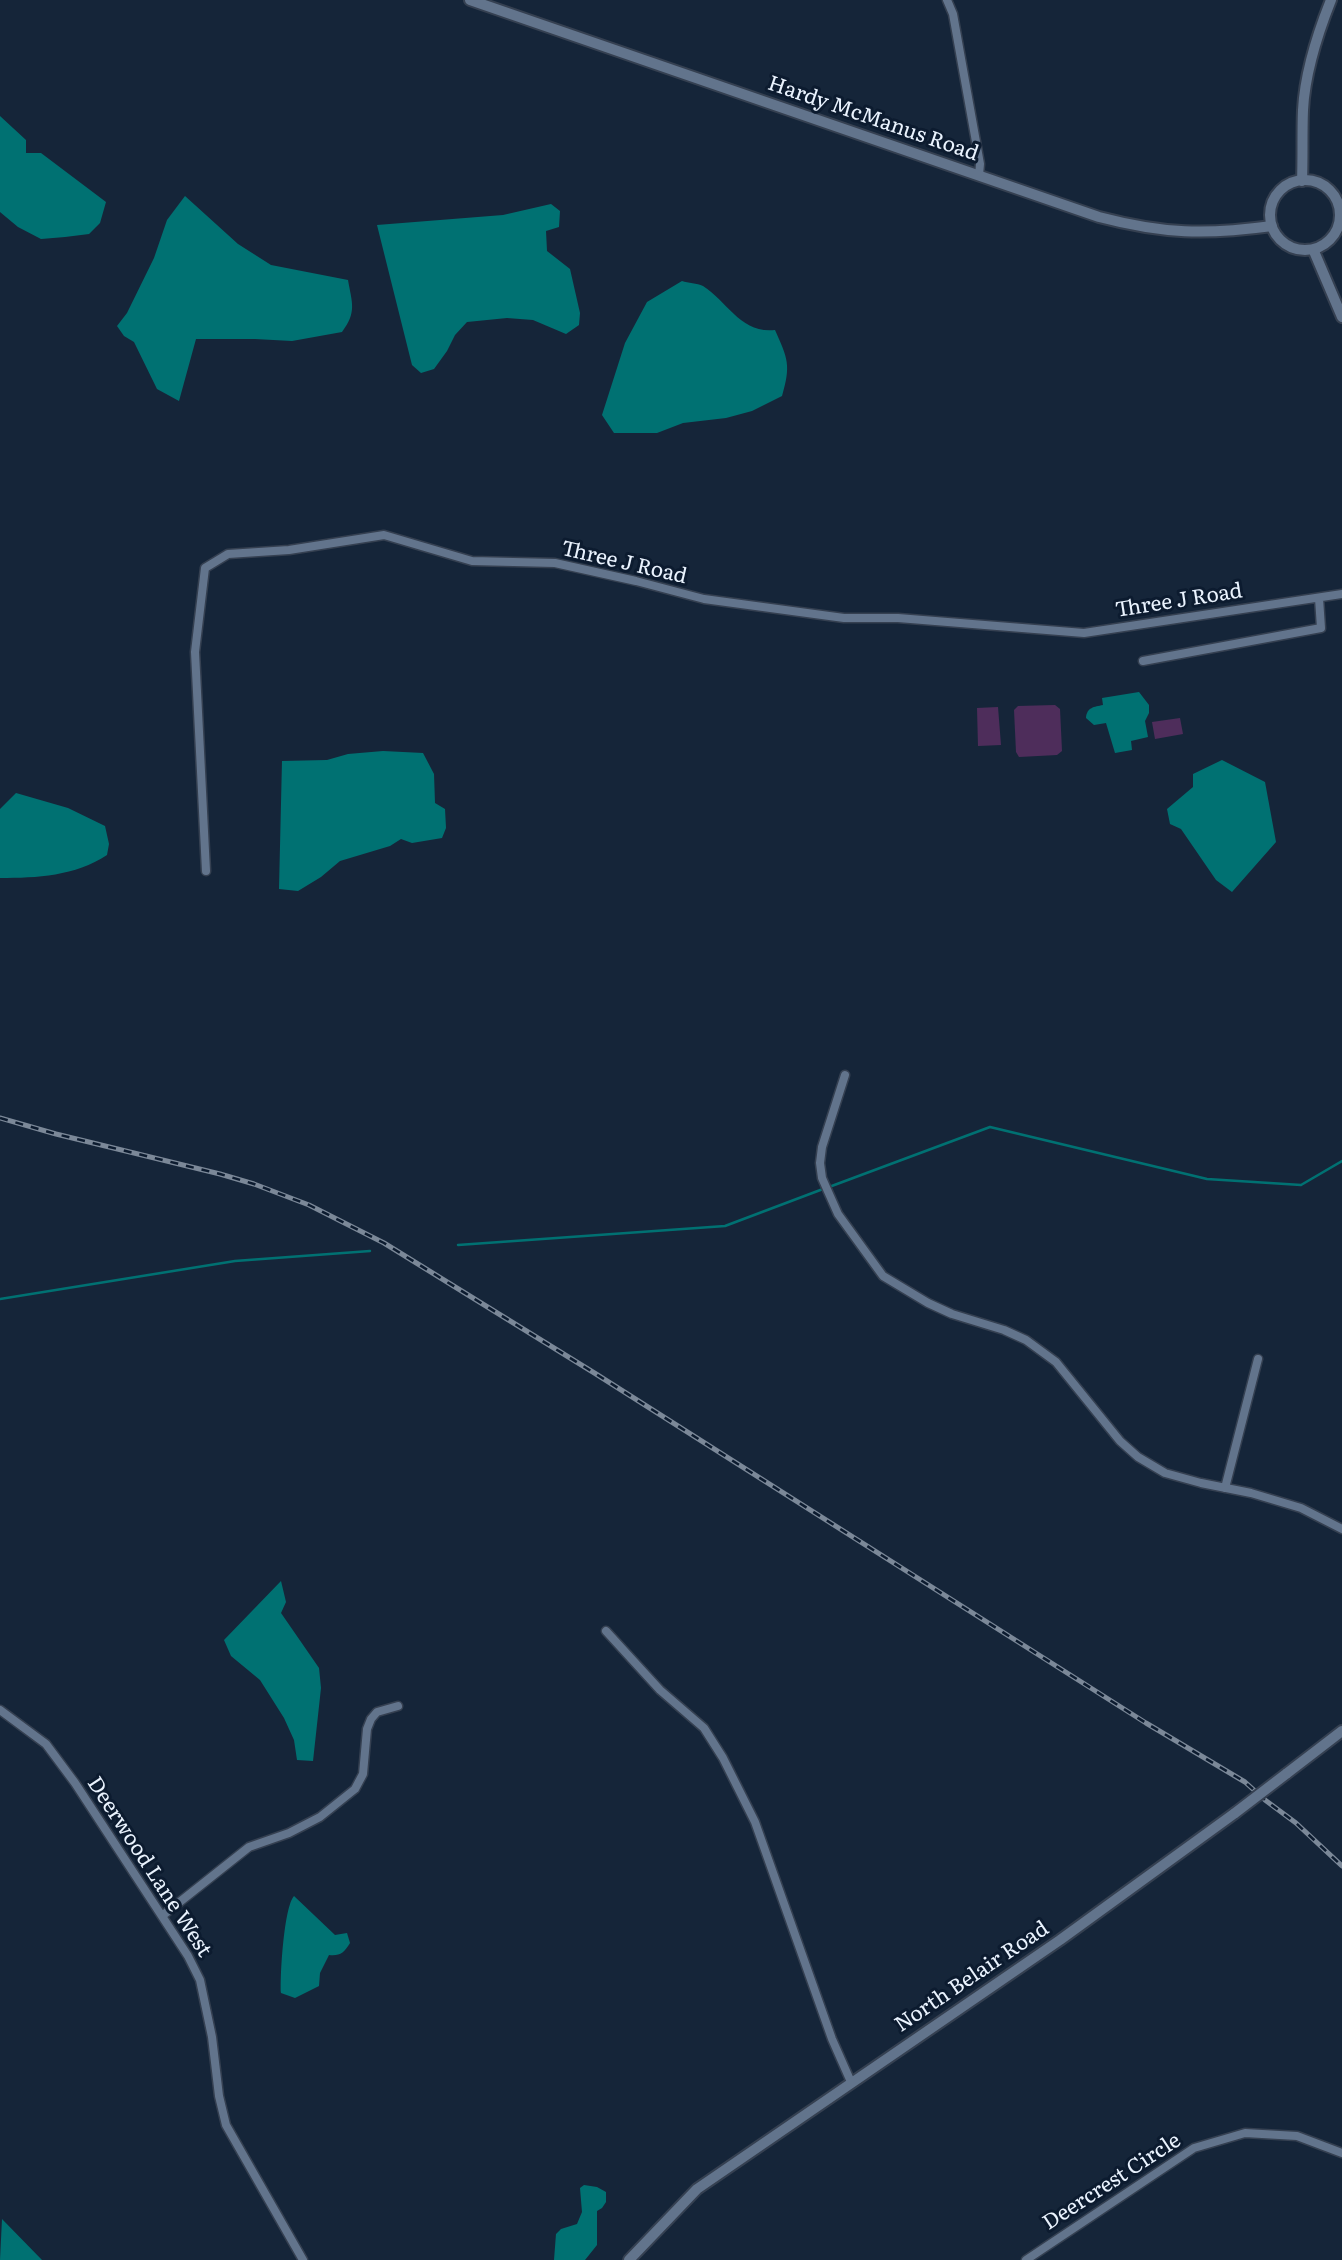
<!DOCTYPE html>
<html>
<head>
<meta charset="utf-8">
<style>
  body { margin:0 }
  canvas { display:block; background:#152539 }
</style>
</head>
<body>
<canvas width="1342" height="2260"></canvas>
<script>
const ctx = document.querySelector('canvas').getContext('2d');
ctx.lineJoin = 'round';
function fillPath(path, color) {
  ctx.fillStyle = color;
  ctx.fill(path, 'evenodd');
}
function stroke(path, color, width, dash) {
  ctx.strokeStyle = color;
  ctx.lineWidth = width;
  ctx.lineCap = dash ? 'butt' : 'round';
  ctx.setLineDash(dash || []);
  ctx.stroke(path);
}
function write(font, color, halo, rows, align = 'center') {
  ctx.font = font + ' Literata,serif';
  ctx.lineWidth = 6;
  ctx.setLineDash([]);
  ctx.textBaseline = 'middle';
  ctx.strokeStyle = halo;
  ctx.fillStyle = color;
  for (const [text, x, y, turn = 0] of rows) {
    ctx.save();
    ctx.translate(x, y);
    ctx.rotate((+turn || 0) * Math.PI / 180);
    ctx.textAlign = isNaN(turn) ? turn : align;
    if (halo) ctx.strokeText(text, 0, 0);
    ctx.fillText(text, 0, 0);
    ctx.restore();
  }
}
fillPath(new Path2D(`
  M1055,705L1060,709L1062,751L1057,755L1019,757L1016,752L1014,710L1018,706Z
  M998,707L1001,745L978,746L977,708Z
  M1180,718L1183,734L1155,739L1152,722Z`), '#4e2d5b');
fillPath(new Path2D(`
  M0,116L26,140V153H41L106,202L100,223L89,234L65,237L41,239L18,227L0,212Z
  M185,196L238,244L271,265L348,280C352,303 357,312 342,332L292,341L255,339H196L179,401L157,389L134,342L124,336L117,326L127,313L154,258L167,220Z
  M551,204L560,211L559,227L546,231L547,251L570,269L580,313L579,325L566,334L533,320L507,318L467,322L455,335L447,351L434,369L421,373L412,365L377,225L503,215Z
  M682,281C688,283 697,283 703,286C728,302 741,334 775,330C788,359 791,365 782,396L752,411L726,418L683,423L657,433H614L602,415L625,343L647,302Z
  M1139,692L1149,705V713L1145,721L1148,737L1131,741L1132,750L1115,753L1106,723L1094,725L1086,718C1087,707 1094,707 1103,705L1102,698Z
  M383,751L423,753L434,774L435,803L445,809L446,828L442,838L412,843L401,839L390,846L340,861L321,877L298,891L279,889L282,761L327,760L348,754Z
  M1222,760L1265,782L1276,842L1232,892L1216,880L1181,829L1170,824L1167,809L1193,787V774Z
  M16,793L68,808L105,826L109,844L107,855C75,876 37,878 0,878V809Z
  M281,1581L286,1602L281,1613L319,1668L321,1688L313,1761L297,1760L294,1740L284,1718L260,1680L231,1656L224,1640Z
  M294,1896L335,1935L347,1933L350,1943C344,1953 340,1956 329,1955L320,1973L319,1986L295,1998L281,1993C280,1975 284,1907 294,1896Z
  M584,2185L597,2187L606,2192V2202L602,2208L597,2211V2245L585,2260H554L556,2234L561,2229L577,2224L582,2212L580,2188Z
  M2,2219L42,2260H0Z`), '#007172');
stroke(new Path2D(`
  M829,1187L990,1127L1207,1179L1301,1185L1342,1161
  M458,1245L725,1226L823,1189
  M0,1299L235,1261L370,1251`), '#007172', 2.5);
const street = new Path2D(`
  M947,0L953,14L980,164L979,175
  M1143,661L1321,628L1319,598
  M206,871L195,652L205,568L228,554L289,550L384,535L472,561L555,563L636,581L704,599L844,618H898L1084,633L1342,594
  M845,1075L822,1147L820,1163L822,1178L838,1214L883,1276L928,1303L952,1314L1004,1330L1026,1340L1056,1362L1120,1441L1138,1457L1165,1473L1201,1483L1251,1493L1301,1508L1342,1529
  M1225,1488L1258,1359
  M606,1631L660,1690L704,1728L723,1758L755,1822L832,2039L851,2082
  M0,1710L46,1744L75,1783L188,1956L200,1980L212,2037L219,2096L226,2125L303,2260
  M162,1916L249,1847L289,1833L320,1817L355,1789L363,1774L367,1729L371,1719L377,1712L398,1706
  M1026,2260L1194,2148L1245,2133L1297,2136L1342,2153`);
const secondary = new Path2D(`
  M470,0L1099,217C1164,234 1205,235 1272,226
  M1270 215a35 35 0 1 1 70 0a35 35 0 1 1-70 0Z
  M1302,181C1303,157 1302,134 1303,110C1305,72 1317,35 1331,0
  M1313,249L1342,317
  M1286,1774L1342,1731
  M629,2260L697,2189L1060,1940L1235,1813`);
stroke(street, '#354051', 11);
stroke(secondary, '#354051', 14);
stroke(street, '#62748c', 8);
stroke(secondary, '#62748c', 10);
const rail = new Path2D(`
  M0,1118L56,1134L220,1174L254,1184L309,1205L384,1243L596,1374L1146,1723L1245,1782L1265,1800L1296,1823L1342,1866`);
stroke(rail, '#7b8898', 5);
stroke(rail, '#0c1b2f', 2.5, [8]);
const secondaryBridge = new Path2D(`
  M1235,1813L1286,1774`);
stroke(secondaryBridge, '#354051', 14, []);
stroke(secondaryBridge, '#62748c', 10);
write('21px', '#eaf3fe', '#0c1b2f', [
  ["Hardy McManus Road",873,119,19],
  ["Three J Road",624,563,13],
  ["Three J Road",1179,601,-9],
  ["Deerwood Lane West",149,1867,57],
  ["North Belair Road",972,1977,-34],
  ["Deercrest Circle",1112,2182,-33]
]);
</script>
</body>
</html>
